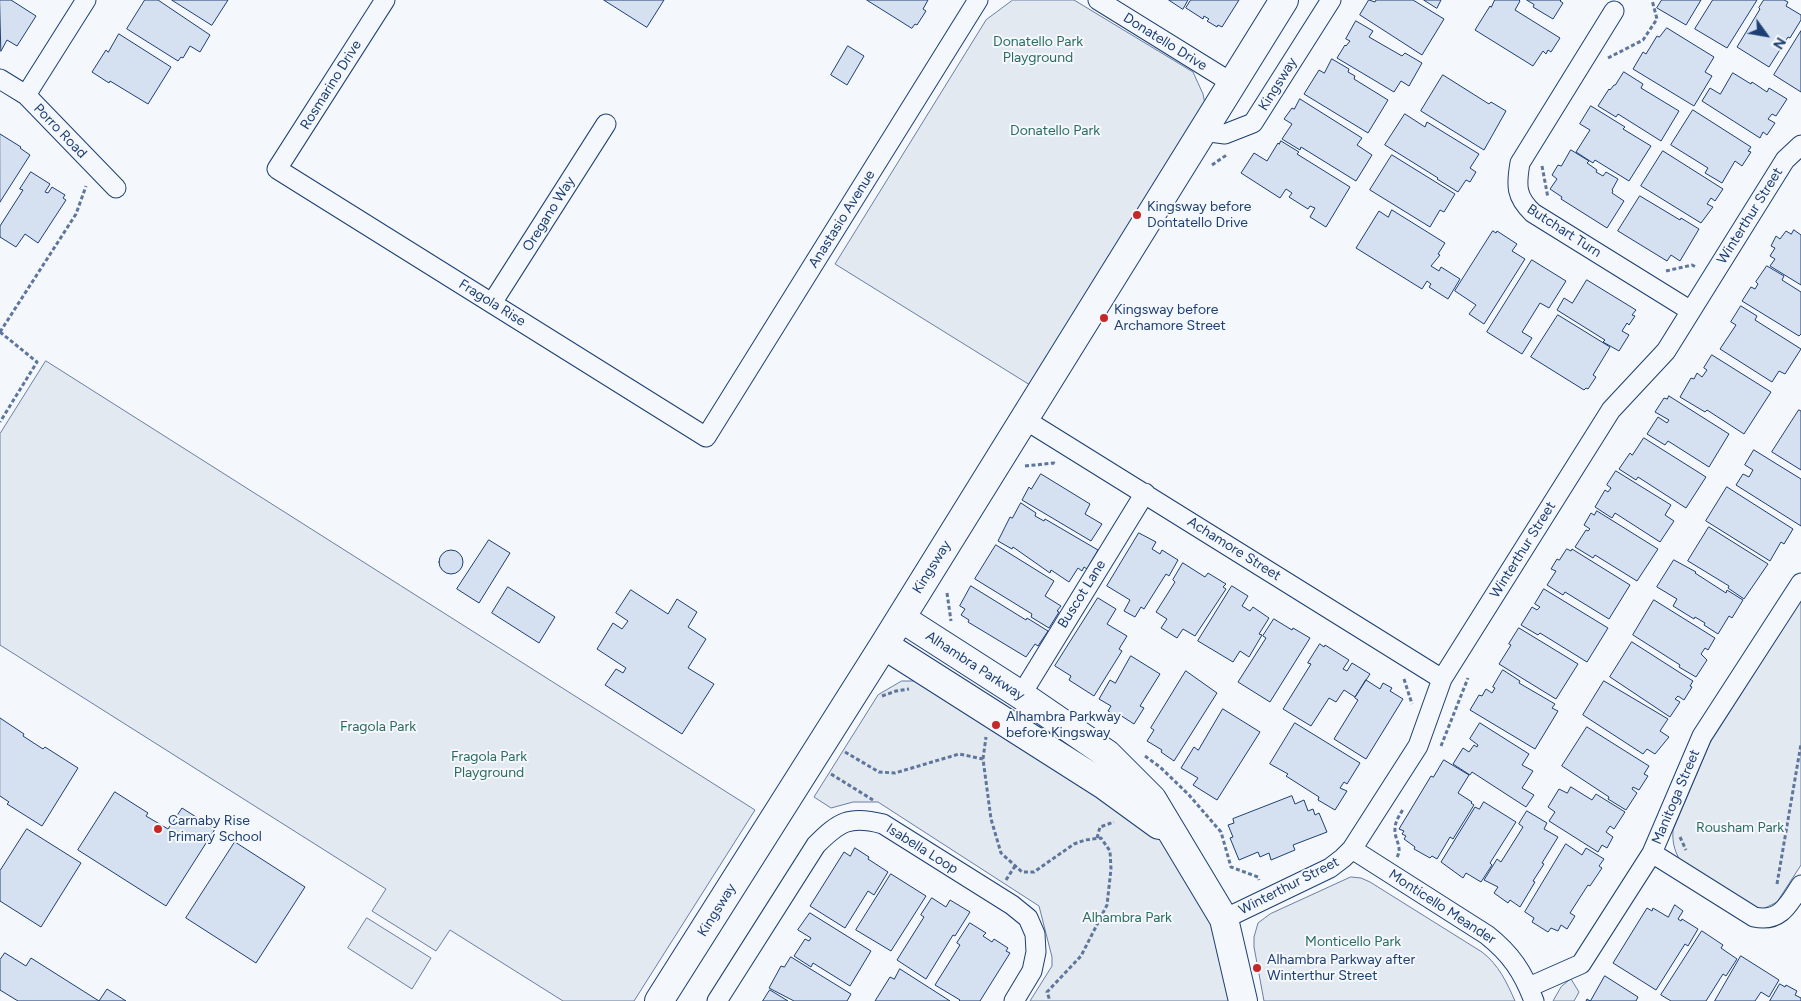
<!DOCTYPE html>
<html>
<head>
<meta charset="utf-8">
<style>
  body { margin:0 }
  #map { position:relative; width:1801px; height:1001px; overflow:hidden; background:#f4f7fb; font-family:Figtree,sans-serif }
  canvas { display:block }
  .north { position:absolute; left:1741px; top:10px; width:50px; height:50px; -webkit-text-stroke:4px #f4f7fb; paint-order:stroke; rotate:122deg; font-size:14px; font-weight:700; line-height:20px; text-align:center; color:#1d3f73 }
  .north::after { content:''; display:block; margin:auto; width:18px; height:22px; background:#1d3f73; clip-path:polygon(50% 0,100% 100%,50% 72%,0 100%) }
</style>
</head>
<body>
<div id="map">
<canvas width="1801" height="1001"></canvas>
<div class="north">N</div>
</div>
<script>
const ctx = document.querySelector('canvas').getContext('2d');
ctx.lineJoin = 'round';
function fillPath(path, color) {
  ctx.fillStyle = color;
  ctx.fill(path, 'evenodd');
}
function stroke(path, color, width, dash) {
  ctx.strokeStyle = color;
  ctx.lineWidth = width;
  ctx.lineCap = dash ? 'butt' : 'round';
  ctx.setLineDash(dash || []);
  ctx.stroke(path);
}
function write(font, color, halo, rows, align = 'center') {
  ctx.font = font + ' Figtree,sans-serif';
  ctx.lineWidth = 4;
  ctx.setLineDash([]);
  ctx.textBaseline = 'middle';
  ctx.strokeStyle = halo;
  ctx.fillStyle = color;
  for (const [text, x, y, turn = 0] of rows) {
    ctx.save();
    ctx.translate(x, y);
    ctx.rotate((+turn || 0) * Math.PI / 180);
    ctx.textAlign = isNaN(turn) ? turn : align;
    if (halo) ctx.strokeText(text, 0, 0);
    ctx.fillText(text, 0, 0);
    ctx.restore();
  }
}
const green = new Path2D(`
  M1013,0H1074L1193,72L1203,94L1205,104L1030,385L835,264L986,20Z
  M46,361L755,810L634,1001H563L450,930L436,951L372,911L386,889L0,645V434Z
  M1801,601V865L1777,902L1763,909L1756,908L1684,865C1675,855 1672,843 1673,830L1710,743Z
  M902,681H929L1176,838L1224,919L1237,1001H1030L1052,966V957L1039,906L878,802H853L831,808L814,797L878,695Z
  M1351,877L1361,878L1370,882L1482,952C1499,965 1507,983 1515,1001H1264L1254,947V937L1258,923L1270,914Z
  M367,918L431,958L412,989L348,948Z
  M1571,979L1579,992L1574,1001H1553L1561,987Z`);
fillPath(green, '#e3e9f0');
stroke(green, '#687fa3', 1);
const building = new Path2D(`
  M0,0H11L36,16L17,46L7,40L1,51Z
  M145,0H158L210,35L200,52L190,46L183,58L181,57L178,61L127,29Z
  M172,0H228L212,25Z
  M604,0H664L647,27Z
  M867,0H928L923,9L926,11L917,25L915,24L912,28Z
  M1169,0H1188L1183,9Z
  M1191,0H1239L1222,27L1218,25L1217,27L1207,21L1209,19L1204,16L1203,19L1186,8Z
  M1369,0L1375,2L1376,0H1413L1444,19L1422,55L1360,15Z
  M1424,0H1441L1437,8Z
  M1495,0H1519L1520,1L1515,10L1560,38L1551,52L1548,50L1546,54L1543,51L1533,66L1475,30L1490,6L1491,7Z
  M1527,0H1561L1560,1L1563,3L1553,19L1533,7L1534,5Z
  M1662,0H1701L1686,25L1657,8Z
  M1713,0H1757L1727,48L1695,29Z
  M1764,0H1784L1788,2L1786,6L1801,15V20L1790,38L1788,37L1769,67L1737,47L1760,9L1759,8Z
  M1356,21L1373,31L1369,37L1402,56L1405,53L1422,63L1409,86L1401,81L1394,92L1337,58L1345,45L1346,46L1350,41L1346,39Z
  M1667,28L1714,57L1705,72L1712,76L1694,106L1633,69L1643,52L1646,54L1657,36L1659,37Z
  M1801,31V92L1774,75Z
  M119,34L171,67L148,104L110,81L109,83L92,72L106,50L108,52Z
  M848,46L864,56L847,85L831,75Z
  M1332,59L1349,69L1348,72L1355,76L1354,79L1388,100L1368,133L1304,94L1319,70L1324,73Z
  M1624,72L1643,84L1641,88L1679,111L1661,141L1618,114L1616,117L1598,106L1609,89L1610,90L1614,85H1615Z
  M1733,73L1751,84L1752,82L1767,92L1769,88L1787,99L1776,116L1772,114L1768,119L1775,123L1767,135L1763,132L1760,138L1702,101L1710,88L1720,94Z
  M1443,75L1489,104L1491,102L1506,111L1484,150L1421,111Z
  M1300,99L1362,138L1357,145L1372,155L1356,181L1301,147L1300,150L1282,139L1292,124L1284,119L1292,108L1294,109Z
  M1591,106L1625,127L1623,129L1651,146L1629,181L1595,160L1593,163L1576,152L1590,130L1580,124Z
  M1693,110L1751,147L1748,151L1751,152L1742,166L1735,161L1722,183L1705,173L1708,168L1671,145Z
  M1405,114L1425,127L1427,122L1479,154L1470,168L1476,172L1470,182L1466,180L1458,192L1437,179L1438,178L1385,145Z
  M0,134L21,147L20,148L30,155L0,202Z
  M1281,141L1299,152L1297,154L1350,187L1326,227L1310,217L1315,208L1310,206L1308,209L1289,197L1292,193L1286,189L1280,198L1241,173L1254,153L1267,161L1278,143L1279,144Z
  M1571,150L1589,161L1587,163L1597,170L1596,172L1603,176L1606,172L1618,179L1612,190L1613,191L1612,193L1624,201L1607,228L1561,199L1562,197L1550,189L1557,179L1552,175L1558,165L1561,166Z
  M1663,151L1723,189L1715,201L1711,198L1707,204L1713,207L1701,223L1641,186Z
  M1392,155L1455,194L1444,212L1440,210L1430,227L1370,190Z
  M31,172L50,184L45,192L48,193L52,187L65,195L63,198L66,200L38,243L25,234L16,247L0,237V226L23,190L20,189Z
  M1640,196L1680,220L1681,218L1699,229L1680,261L1671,255L1667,261L1618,231Z
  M1392,210L1445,243L1438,254L1440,255L1431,266L1439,271L1441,267L1460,279L1448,299L1429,287L1431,284L1427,281L1422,289L1356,248L1379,211L1388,217Z
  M1794,230L1801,235V285L1770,266L1775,259L1770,256L1775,248L1771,246L1776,236L1780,239L1786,231L1791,234Z
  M1493,231L1496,233L1497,231L1517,244L1512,251L1525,259L1484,324L1469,314L1476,305L1455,291Z
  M1532,260L1566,281L1549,308L1540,303L1522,332L1532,338L1522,354L1487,332Z
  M1767,266L1784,276L1782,280L1801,292V334L1799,336L1742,301L1751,287L1755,289L1758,284L1756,282Z
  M1587,280L1636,310L1632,315L1635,316L1629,325L1627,323L1622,331L1629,335L1619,351L1603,342L1605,340L1557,310L1564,298L1572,303Z
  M1741,306L1757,316L1755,320L1801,349L1785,374L1779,371L1772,382L1720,349L1736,325L1731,322Z
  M1558,315L1610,347L1593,375L1596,377L1588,389L1586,388L1584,390L1531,357Z
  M1712,355L1771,392L1744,434L1707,410L1705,412L1680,397L1691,378L1694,379L1697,373L1702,377L1707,370L1704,368Z
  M1669,396L1729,434L1709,467L1668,441L1665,445L1647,434L1658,417L1667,423L1669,420L1655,412L1664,398L1667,399Z
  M1799,410L1801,411V470L1772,452Z
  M1644,438L1706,477L1686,508L1638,477L1636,480L1619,469L1630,453L1632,455Z
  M1754,450L1801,479V526L1736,485L1743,474L1749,477L1753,470L1745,465Z
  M1616,471L1671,505L1665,515L1674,521L1660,542L1615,513L1612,518L1595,507L1605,490L1608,492L1611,488L1607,485Z
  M1041,474L1090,504L1085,514L1102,524L1091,541L1022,500L1029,487L1031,489Z
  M1727,487L1793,529L1784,544L1781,542L1770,561L1706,521Z
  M1021,503L1036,513L1035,516L1044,521L1045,519L1098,550L1087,569L1084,567L1082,571L1078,568L1069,582L1051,570L1050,573L1013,547L1012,549L998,541L1010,517L1012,518Z
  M1597,511L1658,549L1637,581L1595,555L1593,558L1575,547L1586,530L1588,531L1590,529L1584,525L1591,513L1594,515Z
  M1709,527L1768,564L1744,599L1728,588L1729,586L1688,561Z
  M1139,533L1156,542L1152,549L1160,554L1162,550L1178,560L1169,576L1166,574L1144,609L1141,607L1135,617L1124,611L1130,600L1107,586Z
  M489,540L510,553L479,603L457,589Z
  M996,545L1054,581L1045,596L1061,606L1057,611L1059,612L1049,628L1031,617L1032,614L975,579Z
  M1567,549L1571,551L1572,549L1630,585L1609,619L1565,592L1563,595L1547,585L1556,571L1551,569L1557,559L1559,560Z
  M439 562a12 12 0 1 1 24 0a12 12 0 1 1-24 0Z
  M1674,560L1696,572L1695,573L1726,593L1727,590L1743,600L1732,618L1729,616L1718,634L1704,625L1705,623L1695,617L1694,619L1673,606L1677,599L1657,587Z
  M1183,563L1205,577L1208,573L1226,584L1223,587L1226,589L1195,636L1183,629L1177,638L1161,628L1167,619L1156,612L1175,582L1173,580Z
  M971,586L1026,620L1027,618L1048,631L1038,646L1035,644L1026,657L968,622L969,620L961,615L965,609L960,606Z
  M1232,586L1248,596L1242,606L1250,611L1253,607L1269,618L1259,634L1262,635L1249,657L1240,651L1233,662L1198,641Z
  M508,587L555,617L539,643L492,613Z
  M1544,589L1608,628L1587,662L1540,633L1538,635L1521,625L1532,607L1537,610L1540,607L1535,604Z
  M631,590L668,614L677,599L697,612L688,627L706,639L688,668L714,684L682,734L605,685L616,669L623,673L626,668L597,649L613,623L622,629L628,621L616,613Z
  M1098,598L1116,609L1107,624L1127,636L1119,649L1122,651L1094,696L1069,680L1071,676L1055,666Z
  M1654,600L1715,638L1708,650L1705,648L1701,654L1707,660L1696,677L1679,667L1680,665L1633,635Z
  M1274,619L1292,630L1293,628L1310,638L1270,702L1238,682L1266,638L1263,636Z
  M1519,628L1578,664L1556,699L1499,664L1511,645L1509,644Z
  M1632,642L1693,681L1690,686L1692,687L1684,700L1678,696L1675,699L1680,702L1670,717L1610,677Z
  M1320,644L1324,647L1325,645L1349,660L1343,669L1347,671L1352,663L1370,674L1355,697L1344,690L1336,702L1329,698L1311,726L1283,709L1311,664L1308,663Z
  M1131,656L1160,674L1140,706L1144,708L1134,724L1120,715L1118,717L1108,711L1111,706L1099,699L1110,680L1115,683Z
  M1503,670L1520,681L1519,683L1555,704L1552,708L1558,711L1535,749L1470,710L1479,695L1482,696L1486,689L1492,693L1495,688L1493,687Z
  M1186,671L1217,693L1174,761L1161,752L1162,750L1147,741L1154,730L1151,728Z
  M1366,680L1380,689L1383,683L1392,688L1390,691L1403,699L1366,759L1334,739L1358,700L1355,698Z
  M1604,681L1668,719L1660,731L1669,737L1655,754L1647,749L1643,754L1583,715Z
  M1223,709L1260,732L1217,800L1193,785L1198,778L1181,768L1194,747L1198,750Z
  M0,718L24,734L23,736L43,749L45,747L78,768L42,826L7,804L9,802L0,796Z
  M1295,723L1360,763L1347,784L1344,782L1340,788L1347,791L1335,810L1318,800L1319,797L1286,776L1288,774L1270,764Z
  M1480,723L1529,754L1522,765L1533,771L1522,788L1534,795L1526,807L1472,772L1470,775L1453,764L1463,748L1469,752L1474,745L1477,747L1478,745L1470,739Z
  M1587,727L1649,766L1644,774L1648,776L1639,790L1633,787L1632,789L1637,793L1626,810L1608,799L1609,797L1562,766Z
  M1444,760L1469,775L1458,793L1472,802L1471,803L1474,805L1453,839L1450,837L1437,859L1432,856L1430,858L1414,849L1415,847L1404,839L1406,836L1402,834L1404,831L1399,829L1431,776L1433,777Z
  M1571,787L1592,800L1596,794L1625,812L1614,829L1610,826L1606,832L1613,837L1607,848L1602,845L1598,852L1549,821L1555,812L1548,807L1559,789L1567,793Z
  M115,792L148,813L146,816L168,829L182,808L215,829L166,906L78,850Z
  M1292,796L1295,804L1304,800L1308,811L1313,809L1315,815L1319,813L1327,832L1293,845L1295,850L1271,860L1269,853L1260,857L1258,852L1239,860L1230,838L1233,837L1228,825L1234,823L1233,819Z
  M1484,802L1516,822L1490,863L1492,865L1481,882L1466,873L1463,878L1441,862L1475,807L1479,809Z
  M1527,811L1547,823L1544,829L1558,837L1542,863L1544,864L1533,881L1535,882L1520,907L1510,900L1508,903L1494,893L1498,887L1484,880L1497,859L1501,862L1523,827L1519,824Z
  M27,829L81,863L41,927L0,901V871Z
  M235,842L305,887L256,963L186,918Z
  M1566,844L1582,855L1586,848L1604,859L1599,866L1602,868L1590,886L1588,885L1570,913L1575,916L1567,929L1561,925L1558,931L1551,928L1548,932L1532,922L1534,918L1525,912Z
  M855,848L869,857L868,859L888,872L874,895L868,891L845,928L810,906L844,852L850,856Z
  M891,874L926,896L891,951L856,930Z
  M932,898L946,907L950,900L970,912L955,936L953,935L926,979L897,960L924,917L921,915Z
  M1675,905L1683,911L1678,919L1681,921L1682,919L1698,929L1688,946L1685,944L1656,990L1613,963L1647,908L1652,911L1653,908L1668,917Z
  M810,913L871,951L850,986L813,963L811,967L794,956L805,939L809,941L811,938L798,930Z
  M970,923L986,933L983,936L992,942L994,939L1008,948L1006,951L1010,953L980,1001H959L960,1000L935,985L960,945L957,943Z
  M1702,931L1723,945L1721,948L1737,959L1726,976L1723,974L1706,1001H1671L1661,995Z
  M5,953L26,966L31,958L99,1001L107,989L126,1001H18L0,990V960Z
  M1741,956L1779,980L1769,997L1761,992L1755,1001H1715Z
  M791,957L851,994L847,1001H794L769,988L781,966L784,967Z
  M900,969L950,1001H875L890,977L894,979Z
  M1605,976L1638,997L1636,1001H1586L1587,999L1590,1001Z
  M1780,984L1785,987L1786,985L1797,991L1795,995L1801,998V1001H1770Z
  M770,990L788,1001H763Z`);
fillPath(building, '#d5e0f0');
stroke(building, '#1d3f73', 1);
const street = new Path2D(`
  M385,0L277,169L706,437L978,0
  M1098,0L1232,83
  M1614,11L1520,163C1516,186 1516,197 1533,213L1691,311
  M0,79L26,95L116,188
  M26,95L86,0
  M1202,131L1225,134L1253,123L1331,0
  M492,303L606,124
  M1024,419L1442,679
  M1021,695L1145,493
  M1352,849L1487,935C1511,954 1523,972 1534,1001
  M1652,853L1754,917C1780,923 1789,904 1801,885
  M1224,919L1330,868L1343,858L1352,849L1418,746L1442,679L1611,410L1666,351L1785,160L1801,145
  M1529,987L1581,964L1652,853L1702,736L1801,583
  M717,1001L816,845C839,822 849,815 883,824L1012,905L1028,918L1035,934L1036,952L1032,971L1014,1001`);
const secondary = new Path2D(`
  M901,618L1021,695L1107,754L1152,799L1224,919L1243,1001
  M884,645L1104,785L1159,825
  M659,1001L884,645L1284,0`);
stroke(street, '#1d3f73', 21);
stroke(secondary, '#1d3f73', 30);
stroke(new Path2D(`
  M1608,58L1643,40L1657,19L1652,0
  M1212,165L1228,154
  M1542,166L1548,198
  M1666,271L1692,265L1696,267
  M0,332L76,214L86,186
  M0,332L37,362L0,422
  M1025,466L1054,463L1056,464
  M947,593L951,621
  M1404,679L1412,704
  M882,696L896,691L909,689
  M1441,746L1468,678
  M845,752L879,772L895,773L959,754L983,759L991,819L1001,853L1022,872H1034L1074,844L1085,840L1101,838L1110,851L1111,869L1107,905L1081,956L1047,992L1050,1001
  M1145,756L1160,767L1189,795L1221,832L1231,867L1258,877L1259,880
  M983,759L986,737
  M831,774L873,800
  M1680,837L1686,850
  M1097,838L1100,827L1114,822
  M1397,857C1403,847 1394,839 1395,829C1395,821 1400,815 1403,809
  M1006,880L1015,866
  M1777,884L1801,744`), '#5e769c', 3, [4, 2.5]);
stroke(street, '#f4f7fb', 19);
stroke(secondary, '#f4f7fb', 28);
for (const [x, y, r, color] of [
  [1137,215,5,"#c62828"],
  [1104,318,5,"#c62828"],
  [996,725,5,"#c62828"],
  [158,829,5,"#c62828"],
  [1257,968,5,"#c62828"]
]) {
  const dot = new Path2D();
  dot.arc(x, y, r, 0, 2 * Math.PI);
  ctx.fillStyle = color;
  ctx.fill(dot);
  stroke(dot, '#f4f7fb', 2);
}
write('14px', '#2c6c60', '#f4f7fb', [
  ["Donatello Park",1038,42],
  ["Playground",1038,58],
  ["Donatello Park",1055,131],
  ["Fragola Park",378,727],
  ["Fragola Park",489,757],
  ["Playground",489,773],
  ["Rousham Park",1740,828],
  ["Alhambra Park",1127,918],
  ["Monticello Park",1353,942]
]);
write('14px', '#1d3f73', '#f4f7fb', [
  ["Donatello Drive",1165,42,32],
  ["Kingsway",1278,84,-58],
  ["Rosmarino Drive",331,85,-58],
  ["Porro Road",60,131,46],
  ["Oregano Way",549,214,-58],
  ["Winterthur Street",1750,216,-58],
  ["Anastasio Avenue",842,219,-58],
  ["Butchart Turn",1564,231,33],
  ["Fragola Rise",492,303,32],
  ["Achamore Street",1234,549,32],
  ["Winterthur Street",1523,550,-58],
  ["Kingsway",932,567,-58],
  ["Buscot Lane",1082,594,-58],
  ["Alhambra Parkway",975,666,33],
  ["Manitoga Street",1676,797,-67],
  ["Isabella Loop",922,849,32],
  ["Winterthur Street",1289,886,-27],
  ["Monticello Meander",1442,907,33],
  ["Kingsway",717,910,-58]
]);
write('14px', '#1d3f73', '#f4f7fb', [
  ["Kingsway before",1147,207],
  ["Dontatello Drive",1147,223],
  ["Kingsway before",1114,310],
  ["Archamore Street",1114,326],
  ["Alhambra Parkway",1006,717],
  ["before Kingsway",1006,733],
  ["Carnaby Rise",168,821],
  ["Primary School",168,837],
  ["Alhambra Parkway after",1267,960],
  ["Winterthur Street",1267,976]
], 'left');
</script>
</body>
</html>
